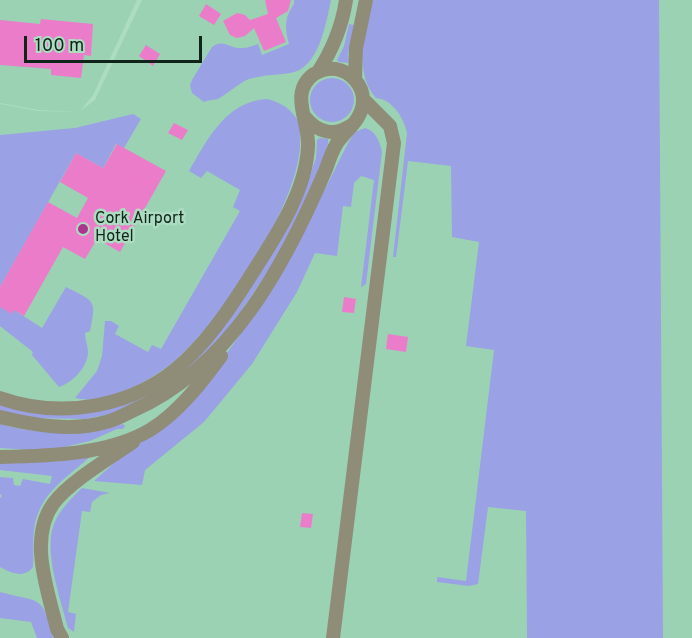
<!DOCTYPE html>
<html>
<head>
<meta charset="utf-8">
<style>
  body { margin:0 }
  #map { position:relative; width:692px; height:638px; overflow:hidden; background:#acddc1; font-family:Overpass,sans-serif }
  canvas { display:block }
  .scale { position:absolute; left:24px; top:36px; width:178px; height:27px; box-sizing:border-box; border:3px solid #11241a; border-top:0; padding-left:8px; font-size:18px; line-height:21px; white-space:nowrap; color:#11241a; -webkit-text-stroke:4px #acddc1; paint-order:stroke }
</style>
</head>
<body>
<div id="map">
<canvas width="692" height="638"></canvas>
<div class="scale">100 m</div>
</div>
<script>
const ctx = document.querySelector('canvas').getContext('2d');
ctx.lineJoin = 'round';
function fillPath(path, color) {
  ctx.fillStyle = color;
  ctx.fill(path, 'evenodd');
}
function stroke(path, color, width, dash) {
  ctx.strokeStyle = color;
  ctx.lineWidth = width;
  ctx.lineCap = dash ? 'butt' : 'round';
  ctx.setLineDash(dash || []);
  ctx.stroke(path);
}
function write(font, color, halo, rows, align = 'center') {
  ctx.font = font + ' Overpass,sans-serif';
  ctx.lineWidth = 5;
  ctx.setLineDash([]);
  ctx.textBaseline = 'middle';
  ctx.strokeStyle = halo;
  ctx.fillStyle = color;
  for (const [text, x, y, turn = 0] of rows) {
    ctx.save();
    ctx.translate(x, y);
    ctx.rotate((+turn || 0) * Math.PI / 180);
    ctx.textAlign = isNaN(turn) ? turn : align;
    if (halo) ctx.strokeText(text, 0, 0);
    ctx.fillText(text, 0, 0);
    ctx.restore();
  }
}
fillPath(new Path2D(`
  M0,0H137L93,95L80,111L95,100L142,0H692V638H0V104L38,111L79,112L38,110L0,103Z`), '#9bd2b4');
fillPath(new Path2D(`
  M294,0H331C326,23 319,69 290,73C276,75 263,75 249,79C237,84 229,93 218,99C214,100 208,100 204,102L192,93L190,85L192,80L212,47C223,38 230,49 242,48C247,48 253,46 258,44L262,55L289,44C285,28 284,18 294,4Z
  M373,0H659L663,638H527L526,511L488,507L478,584L469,586L437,582V577L466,581L494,350L466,346L479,242L452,237L451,166L408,161L396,257H393L407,133C404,118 392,99 376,98C353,73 365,29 373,0Z
  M349,24L354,25L348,54L349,63L339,62L337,60L344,46Z
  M310 100a22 22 0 1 1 44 0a22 22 0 1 1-44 0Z
  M267,99C282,103 292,109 299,123C301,127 300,132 300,136C305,197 223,317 179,357C156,378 107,406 75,398L97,371L102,356L105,321H111L119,326L115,334L148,352L152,345L161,349L240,211L233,207L240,190L207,171L201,178L189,171C207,140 226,101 267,99Z
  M133,114L141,119L124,148L116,144L103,168L76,153L0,287V135L75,128Z
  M365,128C376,131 380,142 382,152L366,284L361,287L374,180L361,176L354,183L351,207L343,206L337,256L315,253L297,292L252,364L204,422L145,470L142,485L94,481L209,378L269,294L293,253L348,143L355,132Z
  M320,138L328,139V144L314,183L276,260L230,327L180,380L111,414L85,419L30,418L0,411V405L36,413L64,415L92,412L172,381L308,181L316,158L317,140Z
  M66,287C94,302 97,298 90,331L85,333C85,340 88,346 88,352C88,367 73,382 59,387L32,355L33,352L0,326V307L14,310L42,328Z
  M0,424C41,436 82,433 123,424L125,426L123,429H117L90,441L60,448L33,450L0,448Z
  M91,456C68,477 42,491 35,524C32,538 34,553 33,567C24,579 11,573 0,567V498L2,496L0,494V477L13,478L14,485L20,486L23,479L50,484L52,476L0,470V463L62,461Z
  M82,488L110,493L101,495L92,502L90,512L82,511L68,612L76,614L74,632L68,628C61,601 43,550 54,524C60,509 71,499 82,488Z
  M0,592C39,603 43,593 53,638H37L31,622L0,618Z`), '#9ba1e5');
fillPath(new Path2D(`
  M265,0H291L288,11L276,18L286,42L264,51L254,28L245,36L237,38L230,35L223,21L237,13L245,15L250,20L268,14Z
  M206,4L221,14L214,25L199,16Z
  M41,19L93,24L91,56L84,55L81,78L51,75V69L0,65V20L40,24Z
  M146,45L160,54L153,66L139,56Z
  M174,123L188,130L182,140L168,133Z
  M117,144L166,171L120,252L97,239L85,259L63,247L24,316L14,310L12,314L0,307V287L48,202L77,218L88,198L60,182L76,153L103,168Z
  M344,297L356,299L354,313L342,312Z
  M388,334L408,337L406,352L386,349Z
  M302,513L313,514L311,528L300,527Z`), '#eb7cca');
stroke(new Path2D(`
  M318,72C333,49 342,27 346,0
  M355,79L356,48L366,0
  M305,117C317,132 334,137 350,126
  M0,398C63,420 136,407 185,361C215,333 238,296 260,261C281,228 306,188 308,147C310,122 288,93 314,74C321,70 328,68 336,69C351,72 363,85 363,100C363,119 347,129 337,143C332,151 329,160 326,169C286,263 231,368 132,411C124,415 115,420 106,422C72,432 34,425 0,417
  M0,457C47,456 108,455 150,430C178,413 202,382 221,356
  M62,638L57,629C48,591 28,539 53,504C69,482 110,458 133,442
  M333,638L394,143L390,126L363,99`), '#8f8c78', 14);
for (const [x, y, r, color] of [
  [83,229,6,"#ac368d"]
]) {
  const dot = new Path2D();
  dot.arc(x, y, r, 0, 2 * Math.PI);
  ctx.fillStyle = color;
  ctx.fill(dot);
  stroke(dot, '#acddc1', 2);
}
write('16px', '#11241a', '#acddc1', [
  ["Cork Airport",95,220],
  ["Hotel",95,238]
], 'left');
</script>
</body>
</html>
